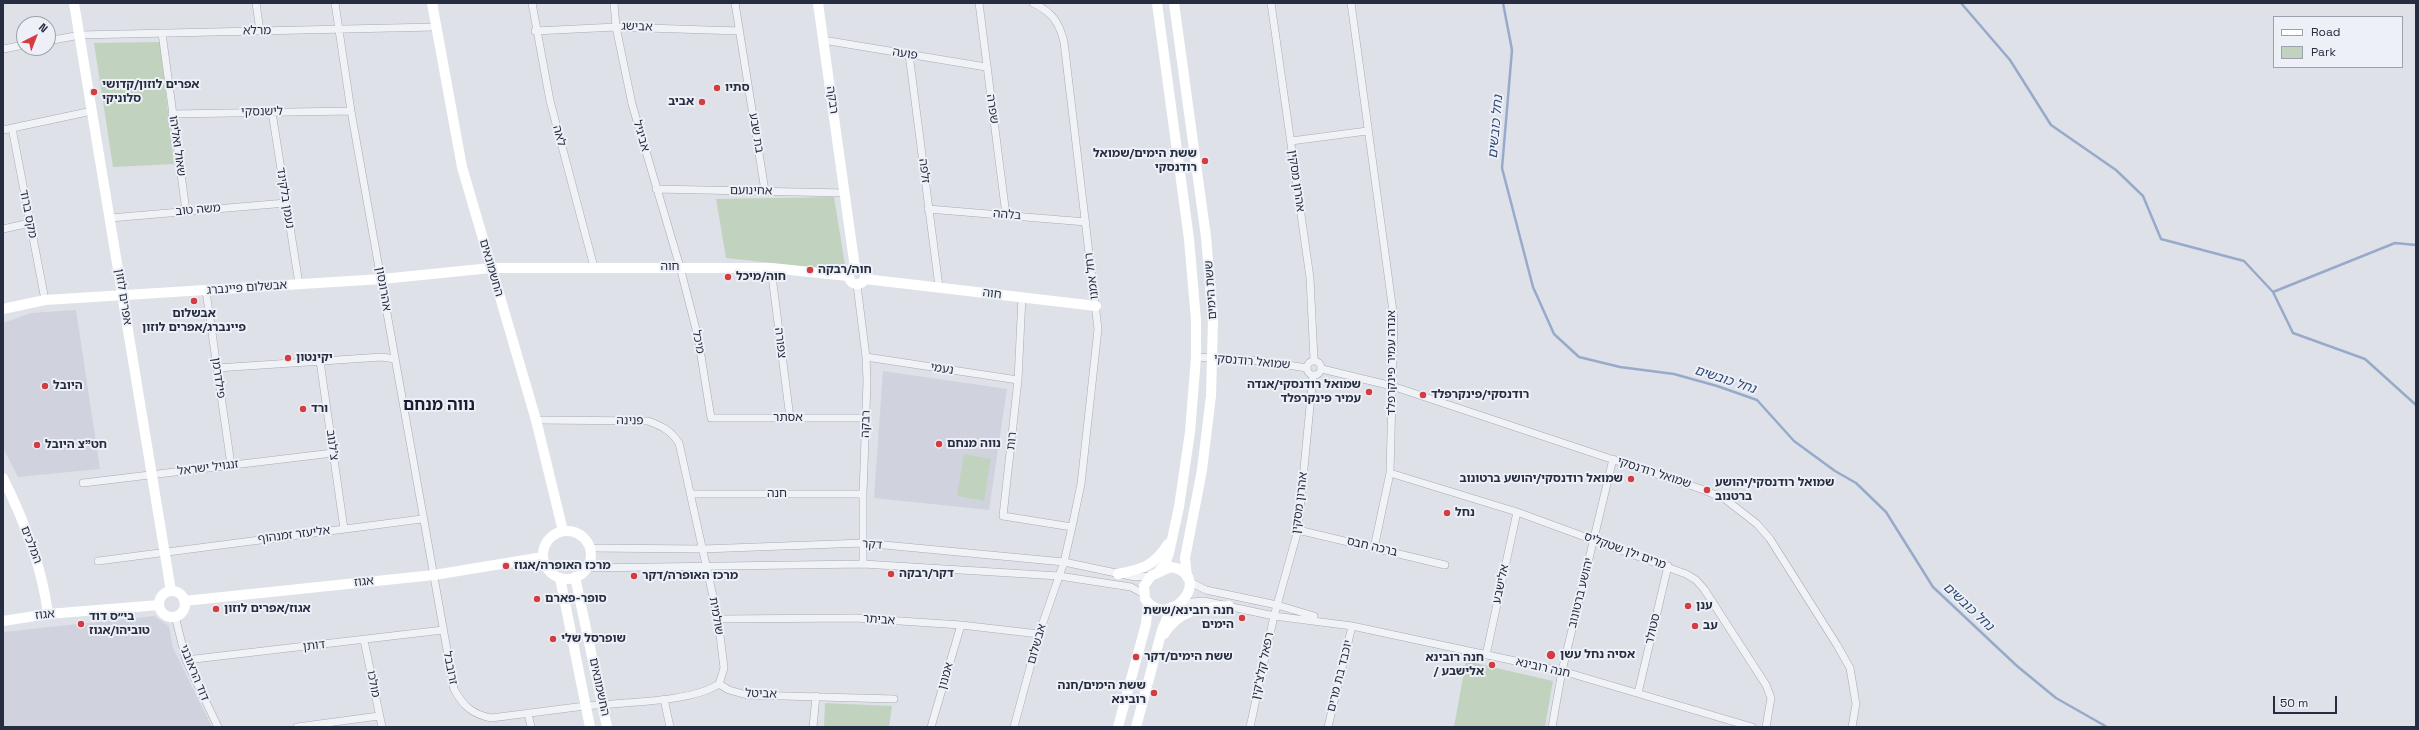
<!DOCTYPE html>
<html>
<head>
<meta charset="utf-8">
<style>
  body { margin:0 }
  #map { position:relative; width:2419px; height:730px; overflow:hidden; background:#dee1e8; font-family:"Space Grotesk",sans-serif }
  canvas { display:block }
  .frame { position:absolute; inset:0; border:4px solid #262d40; pointer-events:none }
  .legend { position:absolute; left:2273px; top:16px; width:130px; height:52px; box-sizing:border-box; background:#edf0f6; border:1px solid #9da2ad; margin:0; padding:5px 7px; list-style:none; font-size:12px; color:#262d40 }
  .legend li { display:flex; align-items:center; gap:8px; height:20px }
  .legend b { width:20px; border:1px solid #9da2ad }
  .north { position:absolute; left:16px; top:16px; width:40px; height:40px; box-sizing:border-box; background:#edf0f6; border:1px solid #9da2ad; border-radius:50%; rotate:42deg; font-size:11px; font-weight:700; line-height:16px; text-align:center; color:#262d40 }
  .north::after { content:''; display:block; margin:auto; width:14px; height:18px; background:#d43c42; clip-path:polygon(50% 0,100% 100%,50% 72%,0 100%) }
  .scale { position:absolute; left:2273px; top:696px; width:64px; height:18px; box-sizing:border-box; border:2px solid #262d40; border-top:0; padding-left:5px; font-size:12px; line-height:14px; white-space:nowrap; color:#262d40; -webkit-text-stroke:3px #edf0f6; paint-order:stroke }
</style>
</head>
<body>
<div id="map">
<canvas width="2419" height="730"></canvas>
<div class="frame"></div>
<ul class="legend">
<li><b style="height:5px;background:#fff"></b>Road</li>
<li><b style="height:11px;background:#c1d3bf"></b>Park</li>
</ul>
<div class="north">N</div>
<div class="scale">50 m</div>
</div>
<script>
const ctx = document.querySelector('canvas').getContext('2d');
ctx.lineJoin = 'round';
function fillPath(path, color) {
  ctx.fillStyle = color;
  ctx.fill(path, 'evenodd');
}
function stroke(path, color, width, dash) {
  ctx.strokeStyle = color;
  ctx.lineWidth = width;
  ctx.lineCap = dash ? 'butt' : 'round';
  ctx.setLineDash(dash || []);
  ctx.stroke(path);
}
function write(font, color, halo, rows, align = 'center') {
  ctx.font = font + ' "Space Grotesk","Noto Sans Hebrew",sans-serif';
  ctx.lineWidth = 4;
  ctx.setLineDash([]);
  ctx.textBaseline = 'middle';
  ctx.strokeStyle = halo;
  ctx.fillStyle = color;
  for (const [text, x, y, turn = 0] of rows) {
    ctx.save();
    ctx.translate(x, y);
    ctx.rotate((+turn || 0) * Math.PI / 180);
    ctx.textAlign = isNaN(turn) ? turn : align;
    if (halo) ctx.strokeText(text, 0, 0);
    ctx.fillText(text, 0, 0);
    ctx.restore();
  }
}
fillPath(new Path2D(`
  M76,310L100,469L18,477L3,448V323L31,313Z
  M883,371L1007,389L989,510L874,498Z
  M154,616L169,626L173,648L212,727H3V632Z`), '#d0d3dd');
fillPath(new Path2D(`
  M160,42L174,164L113,167L94,43Z
  M834,197L846,271L726,258L716,199Z
  M964,454L991,459L984,501L957,496Z
  M1466,661L1553,681L1545,727H1454Z
  M825,703L892,706L889,727H824Z`), '#c1d3bf');
stroke(new Path2D(`
  M1503,3L1512,50L1502,168L1533,287L1554,334L1579,357L1620,367L1674,374L1717,386L1757,400L1794,441L1835,471L1856,483L1886,512L1933,587L2017,666L2056,698L2107,727
  M1961,3L2010,60L2051,125L2116,170L2143,196L2161,239L2244,261L2273,292L2293,333L2365,359L2416,405
  M2273,292L2395,243L2416,245`), '#97aaca', 2.5);
const street = new Path2D(`
  M256,3L260,31
  M335,3L351,111L454,689C463,706 472,714 491,718C522,714 554,710 585,706C621,702 690,703 719,684L729,690L747,695L894,699
  M532,3L550,101L594,267
  M614,3L616,27L632,104L680,267L698,337L711,418H866
  M735,3L765,191
  M979,3L1006,215
  M1271,3L1310,278L1314,360
  M1351,3L1394,319L1390,473L1374,548
  M535,31L616,27L739,31
  M162,33L186,211
  M823,40L986,67
  M48,41L80,35L435,27
  M3,49L24,45
  M909,54L939,287
  M272,112L299,284
  M172,114L351,111
  M12,128L45,300
  M3,130L92,111
  M1291,141L1367,131
  M656,189L845,193
  M928,209L1086,222
  M110,218L286,203
  M3,229L30,223
  M771,268L790,418
  M857,285L866,357L867,381L863,494V564
  M206,291L231,465
  M1022,297L1018,380L1003,516L1072,527
  M866,357L1018,380
  M1196,357L1261,361L1307,368
  M1307 368a7 7 0 1 1 14 0a7 7 0 1 1-14 0Z
  M320,361L344,529
  M217,368L382,357L395,359
  M1322,369L1392,386L1704,490L1725,499L1757,524L1770,539L1837,645L1850,668L1856,704L1852,727
  M536,420L648,421C662,426 670,430 679,443L718,619L724,668L719,684
  M1390,473L1517,512L1686,574L1696,580L1704,589L1766,685L1771,698L1766,727
  M83,483L333,453
  M691,494H863
  M1298,530L1445,565
  M590,548L703,549L863,543L1064,562L1135,577L1151,576
  M98,561L422,519
  M586,568L863,564L1059,576L1131,587L1144,594
  M1190,582L1206,590L1277,605L1314,616
  M1180,603L1204,601L1274,616L1352,626L1562,671L1752,727
  M175,616L186,660L218,727
  M718,619L855,618L961,625L1039,634
  M364,640L382,727
  M1486,655L1517,512
  M186,660L443,630
  M1638,693L1668,566
  M664,699L670,727
  M528,713L531,727
  M297,727L379,716
  M813,727L816,696
  M931,727L961,625
  M1014,727L1039,634L1064,562L1072,527L1081,484L1098,329L1064,42C1059,22 1052,12 1033,3
  M1250,727L1274,616L1298,530L1313,375
  M1328,727L1352,626
  M1552,727L1562,671L1613,459`);
stroke(street, '#a7abb6', 8);
stroke(street, '#f1f2f6', 7);
stroke(new Path2D(`
  M74,3L171,591
  M432,3L462,167L536,420L563,531
  M818,3L855,268
  M1157,3L1189,239L1196,320V357L1190,432L1179,507L1169,553L1165,564L1159,571
  M1174,3L1206,237L1213,320L1211,396L1202,470L1185,558L1187,577
  M849 276a8 8 0 1 1 16 0a8 8 0 1 1-16 0Z
  M865,279L1096,306
  M3,309L45,300L382,279L491,268H771L848,276
  M3,478C25,522 42,566 48,614
  M543 555a24 24 0 1 1 48 0a24 24 0 1 1-48 0Z
  M1171,567C1216,575 1169,633 1145,599L1144,586L1151,576Z
  M1118,574C1143,569 1154,566 1168,544
  M575,577L607,727
  M560,578L590,727
  M159 604a13 13 0 1 1 26 0a13 13 0 1 1-26 0Z
  M184,601L434,575L543,557
  M3,621L48,614L159,605
  M1164,634C1180,609 1201,608 1229,606
  M1118,727L1146,624L1148,604
  M1136,727L1162,630L1172,607`), '#fff', 10);
for (const [x, y, r, color] of [
  [717,88,4,"#d43c42"],
  [94,92,4,"#d43c42"],
  [702,102,4,"#d43c42"],
  [1205,161,4,"#d43c42"],
  [810,270,4,"#d43c42"],
  [728,277,4,"#d43c42"],
  [194,301,4,"#d43c42"],
  [288,358,4,"#d43c42"],
  [45,386,4,"#d43c42"],
  [1369,392,4,"#d43c42"],
  [1423,395,4,"#d43c42"],
  [303,409,4,"#d43c42"],
  [939,444,4,"#d43c42"],
  [37,445,4,"#d43c42"],
  [1631,479,4,"#d43c42"],
  [1707,490,4,"#d43c42"],
  [1447,513,4,"#d43c42"],
  [506,566,4,"#d43c42"],
  [891,574,4,"#d43c42"],
  [634,576,4,"#d43c42"],
  [537,599,4,"#d43c42"],
  [1688,606,4,"#d43c42"],
  [216,609,4,"#d43c42"],
  [1242,618,4,"#d43c42"],
  [81,624,4,"#d43c42"],
  [1695,626,4,"#d43c42"],
  [553,639,4,"#d43c42"],
  [1551,655,5,"#d43c42"],
  [1136,657,4,"#d43c42"],
  [1492,665,4,"#d43c42"],
  [1154,693,4,"#d43c42"]
]) {
  const dot = new Path2D();
  dot.arc(x, y, r, 0, 2 * Math.PI);
  ctx.fillStyle = color;
  ctx.fill(dot);
  stroke(dot, '#edf0f6', 1.5);
}
write('12px', '#262d40', '#edf0f6', [
  ["אבישג",637,27,2],
  ["מרלא",257,31,-1],
  ["פועה",905,54,9],
  ["רבקה",832,100,82],
  ["שפרה",992,109,82],
  ["לישנסקי",262,112,-1],
  ["בת שבע",756,133,81],
  ["לאה",559,136,75],
  ["אביגיל",641,136,74],
  ["שאול ואליהו",177,146,82],
  ["זלפה",924,171,83],
  ["אהרון מסקין",1296,181,82],
  ["אחינועם",751,191,1],
  ["נעמן בלקינד",285,198,81],
  ["משה טוב",198,210,-5],
  ["מקס ברוד",28,214,79],
  ["בלהה",1007,215,5],
  ["חוה",670,267],
  ["החשמונאים",491,268,74],
  ["רחל אמנו",1092,276,-97],
  ["אבשלום פיינברג",247,288,-4],
  ["אהרונסון",383,289,80],
  ["ששת הימים",1211,290,-94],
  ["חוה",992,294,7],
  ["אפרים לוזון",123,297,81],
  ["מיכל",698,342,79],
  ["צפורה",780,343,83],
  ["שמואל רודנסקי",1252,362,5],
  ["אנדה עמיר פינקרפלד",1392,363,-90],
  ["נעמי",942,369,9],
  ["פילדרמן",218,378,82],
  ["אסתר",788,418],
  ["פנינה",630,421,1],
  ["רבקה",866,424,-88],
  ["רות",1012,441,-84],
  ["צ'לנוב",332,445,82],
  ["זנגויל ישראל",208,468,-7],
  ["שמואל רודנסקי",1654,473,18],
  ["חנה",777,494],
  ["אהרון מסקין",1300,503,-83],
  ["אליעזר זמנהוף",294,535,-7],
  ["המלכים",31,545,69],
  ["דקר",872,545,4],
  ["ברכה חבס",1372,547,13],
  ["מרים ילן שטקליס",1625,551,20],
  ["אגוז",364,582,-6],
  ["אלישבע",1501,584,-78],
  ["יהושע ברטונוב",1581,593,-76],
  ["אגוז",45,615,-6],
  ["שולמית",716,616,80],
  ["אביתר",879,620,4],
  ["סטולר",1653,629,-77],
  ["אבשלום",1037,644,-74],
  ["דותן",314,646,-6],
  ["רפאל קלצ'קין",1263,666,-78],
  ["זרובבל",450,668,79],
  ["חנה רובינא",1543,668,13],
  ["דוד הראובני",194,673,68],
  ["אמנון",946,676,-74],
  ["יוכבד בת מרים",1340,676,-76],
  ["מולכו",373,684,79],
  ["החשמונאים",599,687,78],
  ["אביטל",761,694,2]
]);
write('bold 12px', '#262d40', '#edf0f6', [
  ["אפרים לוזון/קדושי",102,85],
  ["סלוניקי",102,99],
  ["סתיו",725,88],
  ["אביב",694,102,"right"],
  ["ששת הימים/שמואל",1197,154,"right"],
  ["רודנסקי",1197,168,"right"],
  ["חוה/רבקה",818,270],
  ["חוה/מיכל",736,277],
  ["אבשלום",194,314,"center"],
  ["פיינברג/אפרים לוזון",194,328,"center"],
  ["יקינטון",296,358],
  ["שמואל רודנסקי/אנדה",1361,385,"right"],
  ["עמיר פינקרפלד",1361,399,"right"],
  ["היובל",53,386],
  ["רודנסקי/פינקרפלד",1431,395],
  ["ורד",311,409],
  ["נווה מנחם",947,444],
  ["חט\"צ היובל",45,445],
  ["שמואל רודנסקי/יהושע ברטונוב",1623,479,"right"],
  ["שמואל רודנסקי/יהושע",1715,483],
  ["ברטנוב",1715,497],
  ["נחל",1455,513],
  ["מרכז האופרה/אגוז",514,566],
  ["דקר/רבקה",899,574],
  ["מרכז האופרה/דקר",642,576],
  ["סופר-פארם",545,599],
  ["ענן",1696,606],
  ["אגוז/אפרים לוזון",224,609],
  ["חנה רובינא/ששת",1234,611,"right"],
  ["הימים",1234,625,"right"],
  ["בי״ס דוד",89,617],
  ["טוביהו/אגוז",89,631],
  ["עב",1703,626],
  ["שופרסל שלי",561,639],
  ["אסיה נחל עשן",1560,655],
  ["ששת הימים/דקר",1144,657],
  ["חנה רובינא",1484,658,"right"],
  ["/ אלישבע",1484,672,"right"],
  ["ששת הימים/חנה",1146,686,"right"],
  ["רובינא",1146,700,"right"]
], 'left');
write('italic 13px', '#2f4675', '#edf0f6', [
  ["נחל כובשים",1496,127,-85],
  ["נחל כובשים",1725,380,18],
  ["נחל כובשים",1968,607,43]
]);
write('bold 16px', '#191e30', '#edf0f6', [
  ["נווה מנחם",439,406]
]);
</script>
</body>
</html>
